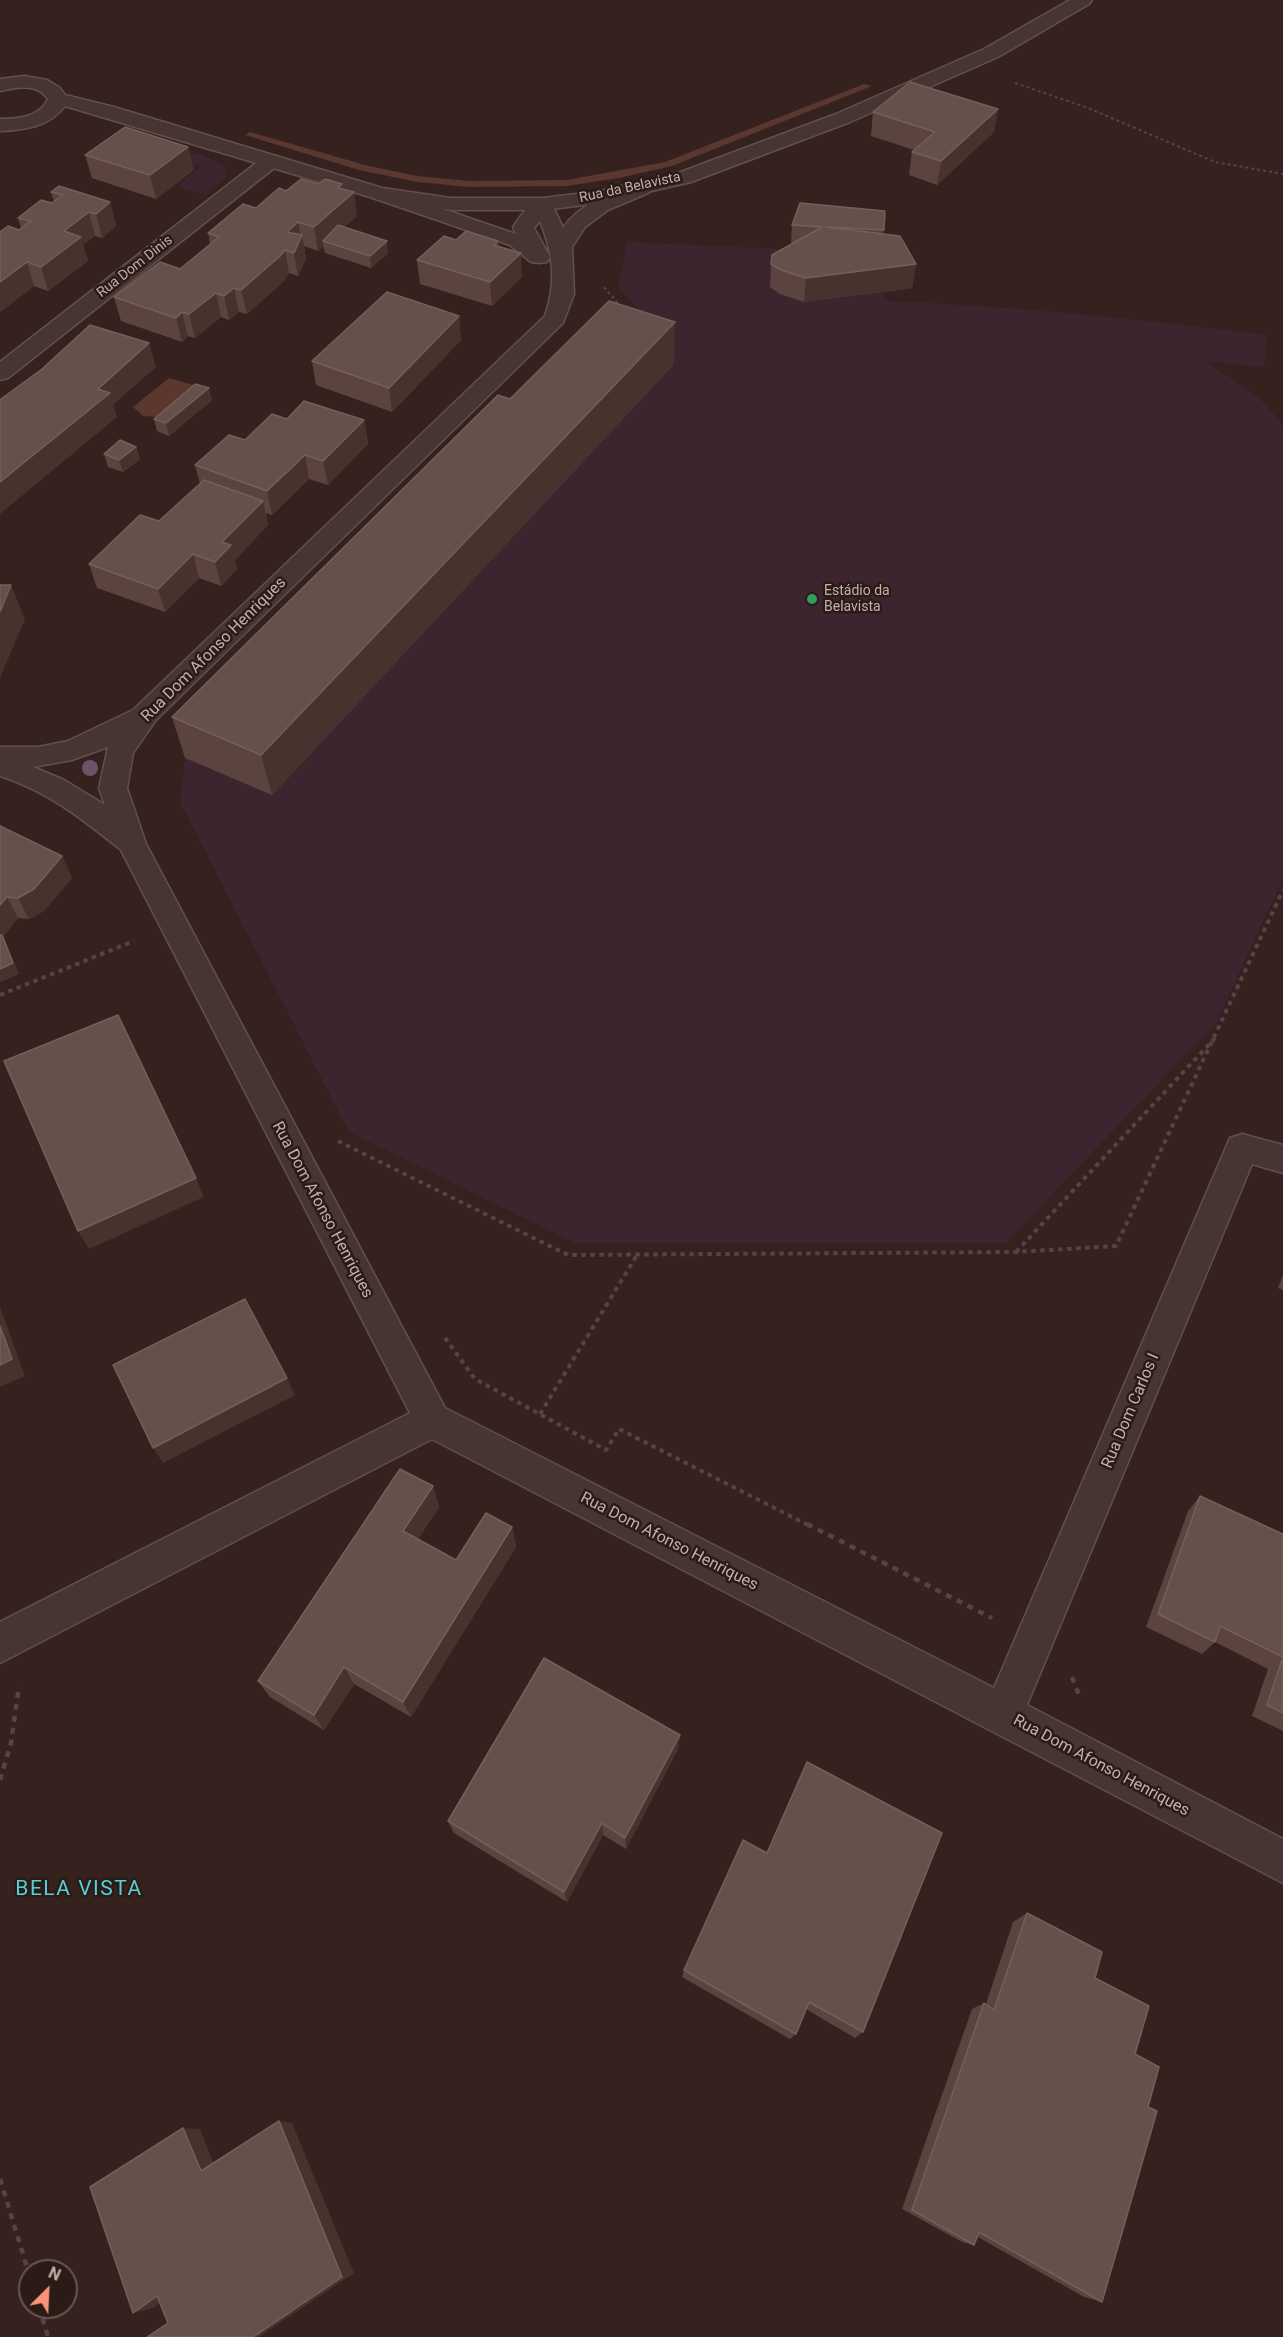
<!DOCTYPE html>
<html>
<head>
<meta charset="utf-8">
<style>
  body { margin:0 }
  #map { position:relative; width:1283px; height:2337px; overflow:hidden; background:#35221e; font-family:Roboto,sans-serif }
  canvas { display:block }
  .north { position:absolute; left:18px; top:2259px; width:60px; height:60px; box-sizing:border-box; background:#2a1b17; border:2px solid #675752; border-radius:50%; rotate:24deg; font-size:16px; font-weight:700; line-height:24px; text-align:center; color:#c3b0ab }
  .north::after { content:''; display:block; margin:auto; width:21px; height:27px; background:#f9947a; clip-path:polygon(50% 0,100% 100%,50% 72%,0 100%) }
</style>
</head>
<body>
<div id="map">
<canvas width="1283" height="2337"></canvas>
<div class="north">N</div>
</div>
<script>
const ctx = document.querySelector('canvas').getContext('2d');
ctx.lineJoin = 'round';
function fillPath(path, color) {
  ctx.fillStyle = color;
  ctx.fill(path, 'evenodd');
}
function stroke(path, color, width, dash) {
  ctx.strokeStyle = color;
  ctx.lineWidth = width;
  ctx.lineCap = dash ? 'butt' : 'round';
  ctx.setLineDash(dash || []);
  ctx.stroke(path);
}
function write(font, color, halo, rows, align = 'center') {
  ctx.font = font + ' Roboto,sans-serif';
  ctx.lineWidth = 5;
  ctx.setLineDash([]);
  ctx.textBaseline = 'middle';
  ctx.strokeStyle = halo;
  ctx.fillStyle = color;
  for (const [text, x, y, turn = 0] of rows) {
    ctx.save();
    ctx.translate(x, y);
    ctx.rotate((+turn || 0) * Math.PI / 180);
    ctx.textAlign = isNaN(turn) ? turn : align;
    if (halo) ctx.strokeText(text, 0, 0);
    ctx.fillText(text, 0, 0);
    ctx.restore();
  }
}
fillPath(new Path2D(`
  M148,139L201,155L225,165L226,178L205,195L177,186L200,167L136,148Z
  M627,242L804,250L912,288L882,293L886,301C1014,306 1140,319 1267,335L1264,367L1204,361C1232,379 1267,397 1283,428V878L1216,1023L1006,1243H575L349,1132L180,802L185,758L643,314L618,288Z`), '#3d2530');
fillPath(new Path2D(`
  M169,378L193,385L157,417L143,416L133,407Z`), '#5b3730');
fillPath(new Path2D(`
  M864,84L872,86L672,166L619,178L567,186L469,187L417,182L359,170L245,135L250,132L365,165L417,176L469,181L567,180L665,162Z`), '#5b3730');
const minor = new Path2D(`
  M271,155L278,157L281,161L278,165L8,378L0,380V362L264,157Z
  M641,183L648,185L651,189L648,193L608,210L585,227L572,247L574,294L563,323L156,720L133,753L127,788L146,844L445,1408L994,1688L1230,1138L1242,1134L1283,1145V1173L1252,1164L1027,1705L1283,1839V1883L432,1439L0,1663V1622L410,1413L121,850C81,818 49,792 0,776V747H38L68,741L133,710L545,316C557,281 553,254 540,221L534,228L550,257L547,262L539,263L531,262L510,245L373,198L370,194L373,190L380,188L387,190L516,234L513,227C522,214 533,195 550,200L563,228C579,204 614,190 641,183ZM108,747L99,788L105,805L64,780L33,767L72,760Z`);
const tertiary = new Path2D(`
  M1070,0H1092L1089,4L998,57L850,122L691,182L600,203L543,210H451L380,200L65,106C50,127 23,130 0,131V119C18,119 40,117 48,99C37,83 17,87 0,91V79L24,76L47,80L60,88L65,95L114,107L382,188L451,198H543L600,191L678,173L836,114L984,49Z`);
stroke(minor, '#61504c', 3);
stroke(tertiary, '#61504c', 3);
stroke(new Path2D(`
  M1015,83L1088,108L1215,162L1283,174
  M604,287L620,306`), '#584249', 2, [3, 3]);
stroke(new Path2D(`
  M0,995L134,941
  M338,1141L568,1255L1016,1252L1116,1246L1283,890
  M1016,1252L1215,1038
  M445,1338L475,1379L606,1450L619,1429L810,1526
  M540,1414L637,1255`), '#584249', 4, [4.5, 4.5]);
stroke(new Path2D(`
  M807,1524L992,1618
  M1072,1677L1080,1698
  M0,1780L11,1743L19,1686
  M0,2179L30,2277
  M39,2307L48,2337`), '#584249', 4.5, [6, 6]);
fillPath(minor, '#463532');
fillPath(tertiary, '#463532');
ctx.fillStyle = '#6e5267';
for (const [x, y] of [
  [90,768]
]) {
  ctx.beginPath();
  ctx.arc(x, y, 8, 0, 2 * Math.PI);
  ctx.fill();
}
fillPath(new Path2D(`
  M998,109L994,132L937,185L909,175L912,152L914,150L871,136L873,112Z
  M85,155L194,170L156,199L92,178Z
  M318,184L343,189L357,216L344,227L388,253L371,268L325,253L323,246L318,251L304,246L306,259L298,276L289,273L284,281L247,314L239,312L229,320L221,317L195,338L188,336L182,342L121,321L114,297L180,269L210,244L208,233L256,208L286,191Z
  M51,192L110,202L116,226L102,238L95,236L83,245L88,261L48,291L34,286L0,312L19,230L21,228L18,218L54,202Z
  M885,211L883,234L916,264L912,288L804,302L780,294L770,287L771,264L791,244L792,225Z
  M456,240L498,241L499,246L522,277L492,306L420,284L417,260Z
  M459,316L461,340L392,412L316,385L312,361Z
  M674,364L272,795L185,758L172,717L510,399Z
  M212,400L169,436L157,431L154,419Z
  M287,419L364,420L368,444L328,485L309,479L272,515L266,513L268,525L235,560L237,569L221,586L199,578L165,612L97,588L89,564L159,521L200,484L195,465Z
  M136,447L140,459L123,472L108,467L104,454Z
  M0,824L1,826L62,856L72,878L44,911L29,919L18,918L3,937L19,974L0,982Z
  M1283,1275V1290L1278,1288Z
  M433,1486L439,1507L418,1539L456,1560L512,1527L516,1547L411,1717L354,1684L324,1730L270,1697L258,1681Z
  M1200,1496L1283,1534V1731L1252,1716L1268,1669L1215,1642L1202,1654L1146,1627L1188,1511Z
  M680,1735L678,1749L626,1849L603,1835L567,1902L454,1833L448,1821Z
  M767,1853L863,2032L855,2038L806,2009L796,2034L790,2039L682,1977L684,1970Z
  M1027,1913L1095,1978L1135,2054L1148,2107L1102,2302L1084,2297L978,2237L974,2245L962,2242L902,2209L972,2009L984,2003L986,2004L1013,1922Z`), '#5b443f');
fillPath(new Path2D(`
  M998,109L994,132L937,185L941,161Z
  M188,147L194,170L156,199L150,175Z
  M342,184L344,200L354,192L357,216L327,242L323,241V246L318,251L314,227L338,188Z
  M110,202L116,226L102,238L96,214Z
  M89,212L95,236L83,245L88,261L48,291L41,267L64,231Z
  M298,222L301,237L302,235L306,259L298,276L294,253L287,232Z
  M387,241L388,253L371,268L370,256Z
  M285,250L289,273L284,281L247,314L241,290Z
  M521,253L522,277L492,306L490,282Z
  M27,262L34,286L0,312V282Z
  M916,264L912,288L804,302L806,278Z
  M234,288L239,312L229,320L224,296Z
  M216,293L221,317L195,338L189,314Z
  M182,312L188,336L182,342L176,318Z
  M459,316L461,340L392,412L389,388Z
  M675,322L674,364L272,795L261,755Z
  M149,343L156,367L113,405L117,417L0,514V482L98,389Z
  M209,388L212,400L169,436L166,423Z
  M364,420L368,444L328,485L323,461Z
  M136,447L140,459L123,472L119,460Z
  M305,455L309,479L272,515L267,491Z
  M263,501L268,525L235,560L237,569L221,586L215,562L222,542Z
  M193,554L199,578L165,612L158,589Z
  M11,585L25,619L0,678V612Z
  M62,856L72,878L44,911L29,919L18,898Z
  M7,897L18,918L3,937L19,974L0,982V905Z
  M196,1178L204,1197L89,1249L78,1231Z
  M0,1307L25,1376L0,1387Z
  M287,1378L295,1395L163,1463L153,1448Z
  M433,1486L439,1507L410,1551L403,1531Z
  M512,1527L516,1547L411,1717L403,1702Z
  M344,1667L354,1684L324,1730L314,1715Z
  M680,1735L678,1749L626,1849L625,1838Z
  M602,1823L603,1835L567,1902L564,1892Z
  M279,2121L292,2123L354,2273L259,2337H253Z
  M183,2128L200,2129L217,2172L201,2171Z
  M176,2291L153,2308L133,2313L157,2296Z`), '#47322d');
const building = new Path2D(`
  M910,82L998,109L941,161L912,152L935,132L873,112Z
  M125,127L188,147L150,175L85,155Z
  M301,179L318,184L325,179L342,184L338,188L354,192L314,227L298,222L287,232L302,235L294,253L285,250L279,257L241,290L234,288L224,296L216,293L189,314L182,312L176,318L114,297L160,262L180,269L219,237L208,233L243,204L256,208L279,188L286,191Z
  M59,186L110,202L96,214L89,212L64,231L81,237L41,267L27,262L0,282V232L8,226L19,230L31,221L18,218L41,200L52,203L63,195L51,192Z
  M800,203L885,211L884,230L826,227L900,236L916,264L806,278L781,270L771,264L772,255L822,227L792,225Z
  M338,225L387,241L370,256L323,241Z
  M466,231L498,241L493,245L521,253L490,282L417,260L444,236L456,240Z
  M387,292L459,316L389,388L312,361Z
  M609,301L675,322L261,755L172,717L498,395L510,399Z
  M90,325L149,343L98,389L110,393L0,482V400L42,369Z
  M195,384L209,388L166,423L154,419Z
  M304,401L364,420L323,461L305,455L267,491L195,465L229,435L245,440L272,414L287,419Z
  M120,440L136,447L119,460L104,454Z
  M204,480L263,501L222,542L231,545L215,562L193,554L158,589L89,564L140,515L159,521Z
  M0,585H11L0,612Z
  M0,826L62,856L34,889L18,898L7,897L0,905Z
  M0,935H2L13,963L0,969Z
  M118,1015L196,1178L78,1231L4,1061Z
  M245,1299L287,1378L153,1448L113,1365Z
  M0,1326L12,1359L0,1365Z
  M400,1469L433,1486L403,1531L456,1560L486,1513L512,1527L403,1702L344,1667L314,1715L258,1681Z
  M1200,1496L1283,1534V1713L1267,1705L1283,1657L1220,1626L1215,1642L1158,1614Z
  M544,1658L680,1735L625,1838L602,1823L564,1892L448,1821Z
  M807,1762L942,1833L863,2032L809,2002L796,2034L684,1970L743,1840L767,1853Z
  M1027,1913L1102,1952L1095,1978L1149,2006L1135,2054L1159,2067L1148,2107L1157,2111L1102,2302L979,2232L974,2245L912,2210L984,2003L994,2010Z
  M279,2121L342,2277L253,2337H147L168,2323L157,2296L133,2313L90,2187L183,2128L201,2171Z`);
fillPath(building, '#66504b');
stroke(building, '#755f5a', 1.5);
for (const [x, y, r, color] of [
  [812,599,6,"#2e9e5b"]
]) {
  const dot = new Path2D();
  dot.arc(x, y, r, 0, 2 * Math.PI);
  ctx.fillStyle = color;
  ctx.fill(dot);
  stroke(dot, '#2a1b17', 2);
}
write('14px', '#c3b0ab', '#2a1b17', [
  ["Rua da Belavista",630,188,-12],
  ["Rua Dom Dinis",135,267,-38]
]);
write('14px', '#c3b0ab', '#2a1b17', [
  ["Estádio da",824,591],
  ["Belavista",824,607]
], 'left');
write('16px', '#c3b0ab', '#2a1b17', [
  ["Rua Dom Afonso Henriques",214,650,-45],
  ["Rua Dom Afonso Henriques",322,1210,62],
  ["Rua Dom Carlos I",1131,1411,-67],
  ["Rua Dom Afonso Henriques",669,1542,27],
  ["Rua Dom Afonso Henriques",1101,1766,28]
]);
ctx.letterSpacing = '1.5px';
write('21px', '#56d0d3', '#2a1b17', [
  ["BELA VISTA",79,1890]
]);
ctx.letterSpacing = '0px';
</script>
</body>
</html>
